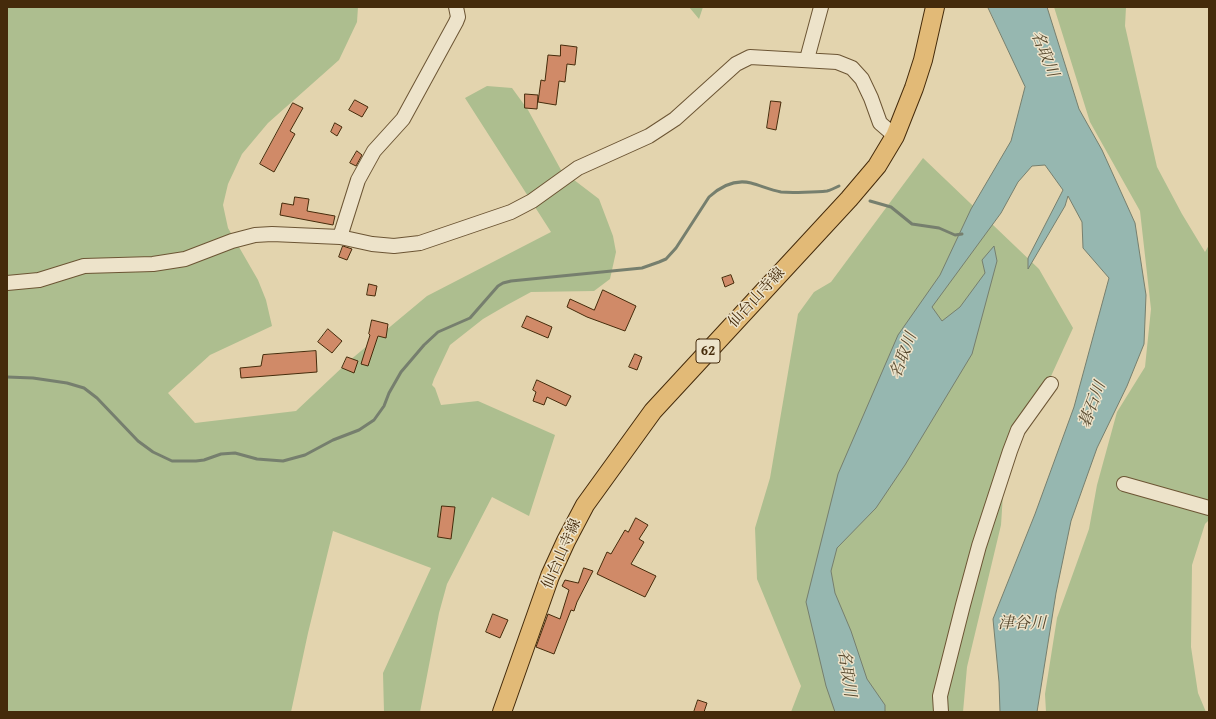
<!DOCTYPE html>
<html>
<head>
<meta charset="utf-8">
<style>
  body { margin:0 }
  #map { position:relative; width:1216px; height:719px; overflow:hidden; background:#e3d4ae; font-family:"Gentium Book Plus",serif }
  canvas { display:block }
  .frame { position:absolute; inset:0; border:8px solid #452b0b; pointer-events:none }
</style>
</head>
<body>
<div id="map">
<canvas width="1216" height="719"></canvas>
<div class="frame"></div>
</div>
<script>
const ctx = document.querySelector('canvas').getContext('2d');
ctx.lineJoin = 'round';
function fillPath(path, color) {
  ctx.fillStyle = color;
  ctx.fill(path, 'evenodd');
}
function stroke(path, color, width, dash) {
  ctx.strokeStyle = color;
  ctx.lineWidth = width;
  ctx.lineCap = dash ? 'butt' : 'round';
  ctx.setLineDash(dash || []);
  ctx.stroke(path);
}
function write(font, color, halo, rows, align = 'center') {
  ctx.font = font + ' "Gentium Book Plus","Noto Serif JP",serif';
  ctx.lineWidth = 3;
  ctx.setLineDash([]);
  ctx.textBaseline = 'middle';
  ctx.strokeStyle = halo;
  ctx.fillStyle = color;
  for (const [text, x, y, turn = 0] of rows) {
    ctx.save();
    ctx.translate(x, y);
    ctx.rotate((+turn || 0) * Math.PI / 180);
    ctx.textAlign = isNaN(turn) ? turn : align;
    if (halo) ctx.strokeText(text, 0, 0);
    ctx.fillText(text, 0, 0);
    ctx.restore();
  }
}
fillPath(new Path2D(`
  M7,7H358L357,22L339,60L268,123L242,154L228,184L223,205L228,228L258,280L266,300L272,326L210,355L168,393L195,423L296,411L349,361L427,296L551,232L465,98L487,86L512,88L528,110L561,170L599,199L613,236L616,252L610,279L594,291L531,292L507,305L483,319L450,345L434,379L432,385L435,388L441,405L478,401L555,435L529,516L492,497L447,584L439,613L420,712H384L383,673L431,568L333,531L308,633L291,712H7Z
  M689,7H703L699,19Z
  M1054,7H1126L1125,26L1157,167L1182,214L1205,252L1209,245V520L1205,524L1192,565L1191,647L1198,693L1206,712H1046L1045,694L1057,618L1089,529L1097,485L1117,412L1145,367L1151,309L1140,211L1090,122Z
  M923,158L1039,269L1073,328L1004,479L1001,525L967,667L963,712H791L801,686L757,579L755,528L770,478L798,314L814,292L831,282Z`), '#adbe8f');
const water = new Path2D(`
  M988,7H1047L1079,109L1102,150L1135,223L1146,295L1144,344L1127,386L1097,448L1071,521L1056,593L1037,712H1000L999,682L993,619L1035,514L1074,407L1109,278L1083,248L1082,222L1068,196L1065,206L1028,269V258L1063,190L1045,165L1032,166L1018,182L1001,213L932,307L942,321L960,307L985,273L982,260L994,246L997,261L972,354L905,465L876,508L837,548L831,571L835,593L851,631L867,679L885,705V712H835L826,686L806,602L838,474L898,335L940,275L971,209L1011,141L1025,87Z`);
fillPath(water, '#96b7b0');
stroke(water, '#767f6e', 1);
stroke(new Path2D(`
  M870,201L891,207L912,224L939,228L955,235L962,234
  M7,377L33,378L67,383L84,388L97,398L138,441L153,452L172,461H196L204,460L221,454L235,453L257,459L283,461L305,455L333,440L359,430L374,420L384,406L389,393L401,372L424,345L438,332L470,318L498,286L503,283L511,281L642,268L659,262L666,259L676,248L709,197C721,186 735,179 751,183C762,186 770,190 781,192C791,193 818,192 827,191C831,190 835,188 839,186`), '#767f6e', 3);
const building = new Path2D(`
  M561,45L577,47L575,65L567,64L565,82L559,81L556,105L538,102L541,80L545,81L548,55L560,56Z
  M525,94L538,95L537,109L525,108Z
  M355,100L368,107L362,117L349,110Z
  M771,101L781,102L776,130L767,128Z
  M293,103L303,108L290,131L295,134L274,172L260,164Z
  M335,123L342,127L337,136L331,132Z
  M357,151L362,155L356,166L350,163Z
  M295,197L309,199L307,211L335,216L333,225L280,215L282,203L293,205Z
  M343,246L352,249L347,260L339,257Z
  M731,275L734,283L725,287L722,278Z
  M369,284L377,286L375,296L367,295Z
  M603,290L636,306L625,331L587,317L567,307L570,299L594,310Z
  M527,316L552,327L548,338L522,327Z
  M372,320L388,324L386,338L378,336L368,366L361,364L370,335L369,334Z
  M328,329L342,341L332,353L318,342Z
  M316,351L317,372L241,378L240,368L261,366L263,355Z
  M635,354L642,357L637,370L629,367Z
  M347,357L358,361L354,373L342,368Z
  M537,380L571,396L566,406L547,397L544,405L533,401L536,392L533,390Z
  M442,506L455,507L451,539L438,537Z
  M636,518L648,525L639,539L644,542L631,564L656,576L645,597L597,574L607,552L611,554L625,530L628,532Z
  M584,568L593,571L577,602L574,611L571,610L554,654L536,647L548,614L560,619L569,590L562,586L565,580L578,583Z
  M493,614L508,620L500,638L486,632Z
  M698,700L707,703L704,712H694Z`);
fillPath(building, '#d08a68');
stroke(building, '#452b0b', 1);
const minor = new Path2D(`
  M807,59L821,7
  M340,237L358,180L374,151L403,119L456,22L458,17L456,7
  M7,283L39,280L84,266L153,264L185,259L232,241L255,235L272,234L340,237L372,244L394,246L420,243L511,212L532,201L578,168L649,136L675,119L736,64L750,57L837,62L852,68L862,79L871,98L880,123L895,136
  M1124,484L1209,508
  M941,712L940,696L963,605L979,546L1010,451L1018,430L1051,384`);
const major = new Path2D(`
  M502,712L550,576L566,541L585,505L653,411L849,199L877,166L895,136L914,88L923,60L935,7`);
stroke(minor, '#6c5534', 16);
stroke(major, '#452b0b', 20);
stroke(minor, '#ede3ca', 14);
stroke(major, '#e2ba77', 18);
for (const [x, y, w] of [
  [708,351,24]
]) {
  const box = new Path2D();
  box.roundRect(x - w / 2, y - 12, w, 24, 3);
  ctx.fillStyle = '#ede3ca';
  ctx.fill(box);
  stroke(box, '#452b0b', 1);
}
write('bold 14px', '#452b0b', null, [
  ["62",708,351]
]);
write('15px', '#452b0b', '#ede3ca', [
  ["仙台山寺線",757,298,-47],
  ["仙台山寺線",562,554,-66]
]);
write('italic 16px', '#55472c', '#ede3ca', [
  ["名取川",1044,54,68],
  ["名取川",904,356,-69],
  ["碁石川",1093,405,-69],
  ["津谷川",1022,624],
  ["名取川",846,673,82]
]);
</script>
</body>
</html>
